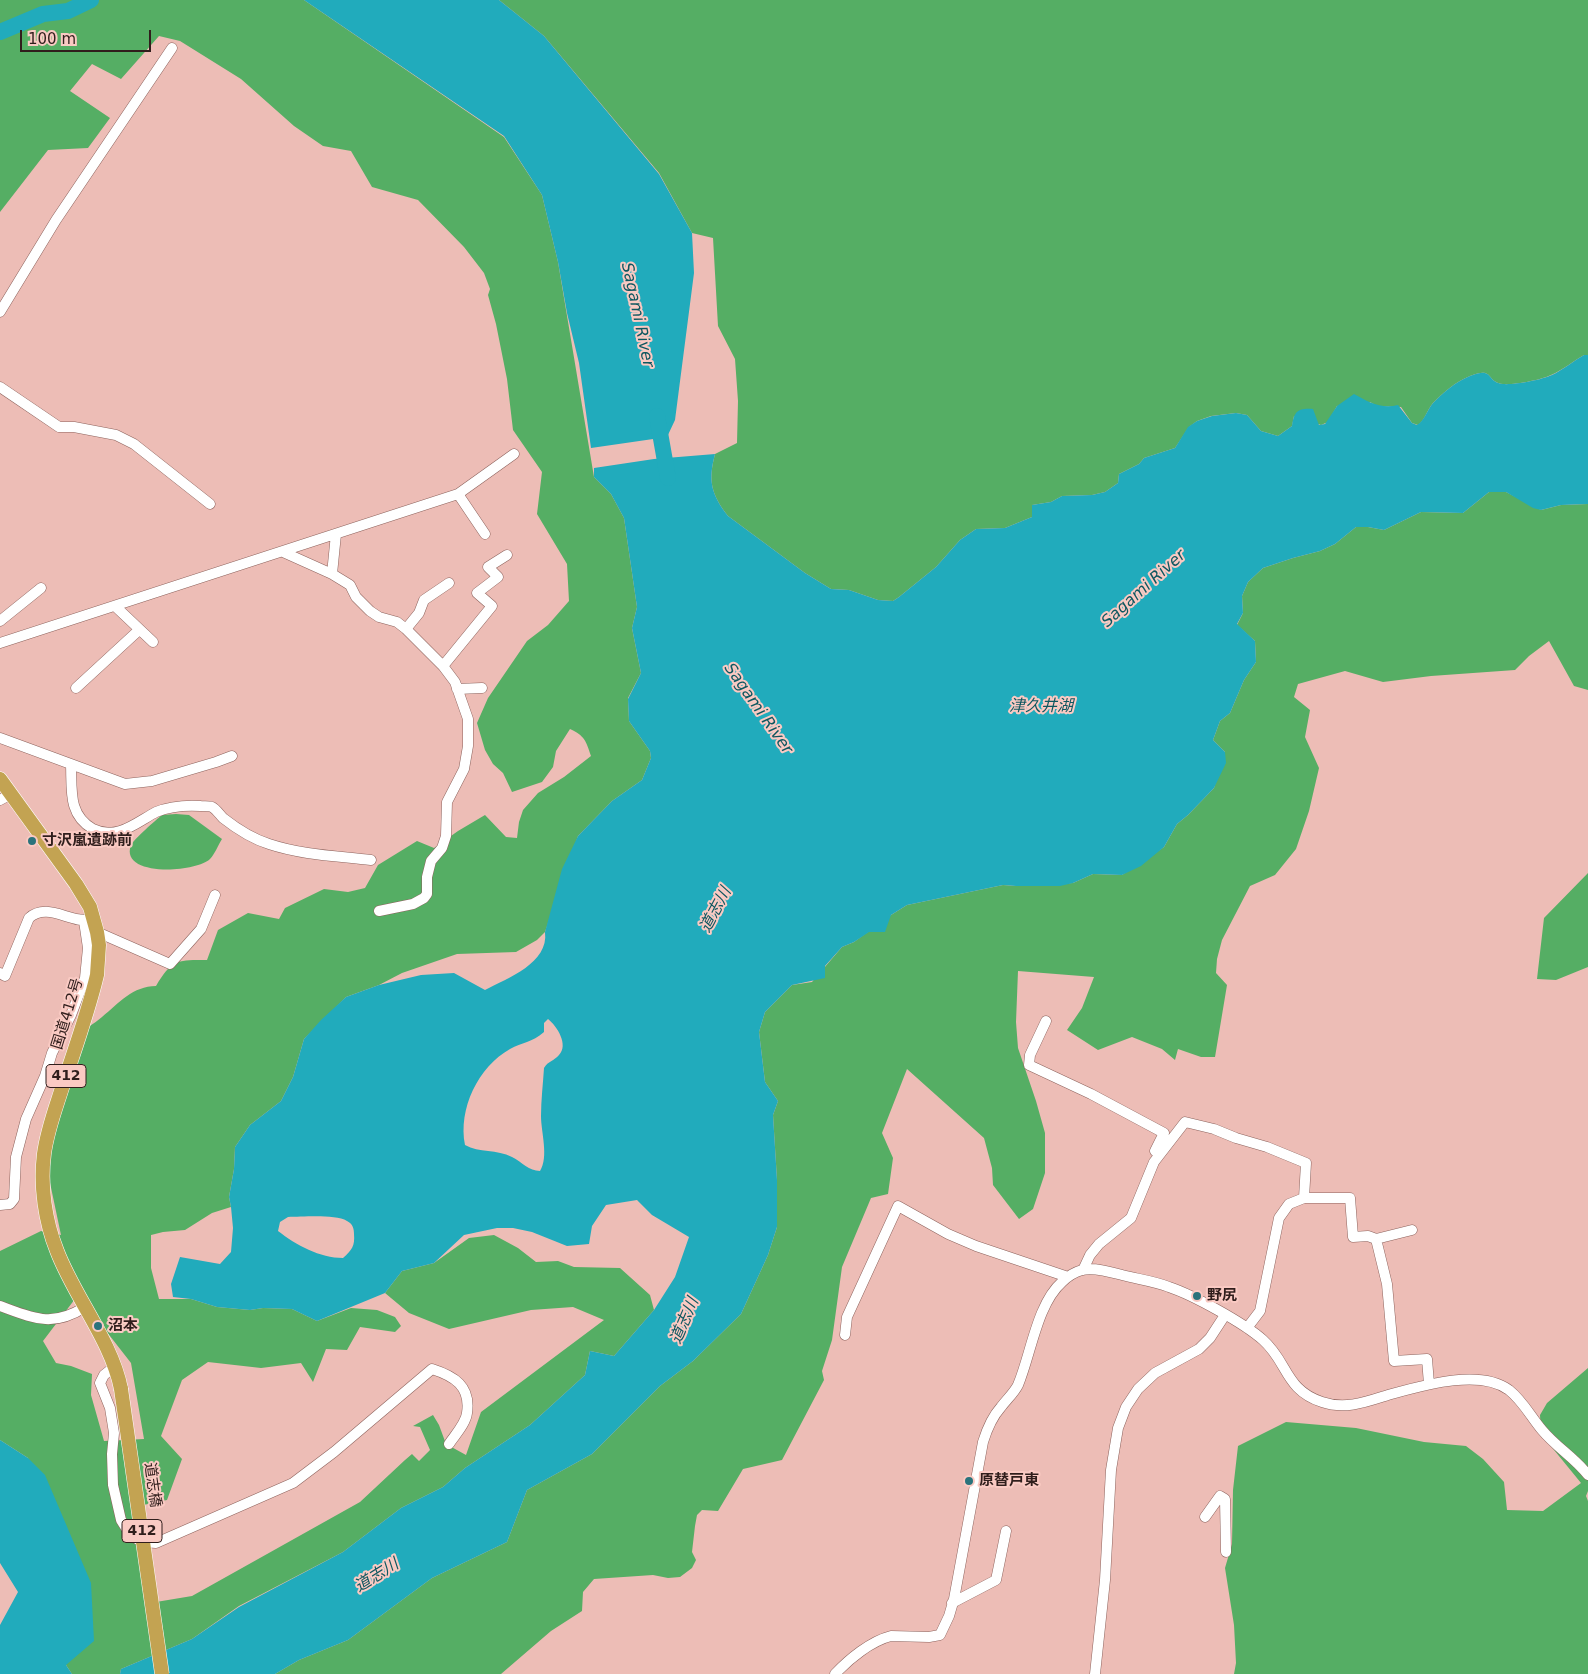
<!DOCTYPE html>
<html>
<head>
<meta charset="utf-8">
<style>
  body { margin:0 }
  #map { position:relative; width:1588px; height:1674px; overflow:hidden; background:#edbdb6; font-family:"DejaVu Sans",sans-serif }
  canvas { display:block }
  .scale { position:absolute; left:20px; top:30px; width:131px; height:22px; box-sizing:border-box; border:2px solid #301e1c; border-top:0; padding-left:6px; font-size:15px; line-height:18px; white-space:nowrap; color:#301e1c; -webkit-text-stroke:4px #facac3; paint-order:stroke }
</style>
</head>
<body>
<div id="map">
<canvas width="1588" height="1674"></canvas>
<div class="scale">100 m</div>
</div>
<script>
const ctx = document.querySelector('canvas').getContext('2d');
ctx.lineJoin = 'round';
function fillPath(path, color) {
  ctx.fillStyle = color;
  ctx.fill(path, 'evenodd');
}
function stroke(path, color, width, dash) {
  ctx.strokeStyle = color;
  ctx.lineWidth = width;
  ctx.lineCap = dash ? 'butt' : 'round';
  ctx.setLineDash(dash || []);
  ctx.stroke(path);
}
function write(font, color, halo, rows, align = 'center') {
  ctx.font = font + ' "DejaVu Sans","Noto Sans JP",sans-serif';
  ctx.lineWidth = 4;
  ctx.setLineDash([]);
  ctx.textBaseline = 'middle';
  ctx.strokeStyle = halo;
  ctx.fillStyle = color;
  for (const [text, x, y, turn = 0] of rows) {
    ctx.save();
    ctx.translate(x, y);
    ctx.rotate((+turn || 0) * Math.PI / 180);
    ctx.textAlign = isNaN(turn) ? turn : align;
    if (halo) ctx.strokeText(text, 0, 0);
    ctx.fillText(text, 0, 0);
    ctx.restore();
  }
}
fillPath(new Path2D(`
  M0,0H304L504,137L542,195L558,262L594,477L611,494L624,518L637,607L632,628L641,673L628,698L629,721L650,751L651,758L642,780L612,801L578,836L545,932L537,940L516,952L457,954L402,973L379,985L346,997L304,1039L293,1077L281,1101L250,1125L235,1147L234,1169L229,1197L231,1207L212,1213L185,1230L163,1232L151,1235V1268L159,1299H191L217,1307L250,1310L263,1308L292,1309L317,1321L351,1308L377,1310L395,1317L401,1326L395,1332L360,1327L347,1350L326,1349L313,1382L301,1363L261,1368L208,1362L182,1380L161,1436L182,1459L167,1500L134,1507L156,1602L192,1596L360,1502L405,1460L412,1454L419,1461L430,1450L420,1427L413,1426L433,1415L439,1425L446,1444L466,1455L481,1412L604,1320L573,1307L531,1310L449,1329L409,1313L385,1293L402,1271L434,1263L469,1238L494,1235L518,1248L536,1262L558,1261L574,1267L620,1268L650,1295L654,1310L614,1356L590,1351L585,1375L530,1425L465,1468L443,1487L401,1508L343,1552L239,1606L192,1639L121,1669L120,1674H72L66,1665L28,1458L0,1440V1251L41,1231L61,1235L49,1178V1145L76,1035C84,1029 94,1024 102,1017C119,1003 133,986 156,986C172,959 178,960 207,960L218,930L248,913L279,919L285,908L324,889L348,892L365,888L378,865L417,841L434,848L458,831L485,815L506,837L517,838L519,822L523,810L538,793L564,777L591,756C586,741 585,736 570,729L556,751L553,767L542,782L512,792L503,773L493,764L485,750L477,723L488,698L527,641L548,625L569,601L567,564L537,514L542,472L513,430L507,379L496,324L488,295L490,289L484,273L464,247L418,200L372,187L351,151L323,146L294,126L241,79L180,41L159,36L121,79L92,64L70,91L110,118L88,148L48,150L0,212ZM78,1295L131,1363L144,1439L104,1441L91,1395L92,1374L71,1366L56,1363L43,1341Z
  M499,0H1588V355H1584C1573,361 1563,370 1551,375C1541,380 1514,385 1503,384C1485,382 1495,366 1470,376C1455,382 1444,392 1433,403C1427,410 1425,420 1418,425L1412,423L1401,407L1377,406L1370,402L1337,406L1328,422L1321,425L1294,416L1292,426L1278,436L1261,431L1247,415L1236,413L1211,416L1197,421L1189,427L1175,448L1144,458L1139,464L1119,474L1118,483L1105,492L1092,495L1062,496L1051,502L1032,505V517L1005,528L976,529L960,540L936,567L899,597L893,601L878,600L849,590L831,589L805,573L728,516C711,494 708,481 715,454L737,443L738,401L735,359L718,326L713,238L692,233L659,173L544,36Z
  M1489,492H1506L1541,510L1561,505L1588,504V690L1574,686L1549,641L1529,656L1515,670L1431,676L1383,682L1345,671L1298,684L1294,697L1310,710L1305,737L1319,768L1309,811L1296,849L1275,875L1250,886L1222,940L1217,959L1216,973L1227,985L1215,1057H1201L1178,1049L1175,1060L1162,1049L1132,1037L1098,1050L1067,1030L1082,1008L1094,977L1018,971L1016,1022L1018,1048L1036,1101L1045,1133V1173L1033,1209L1019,1219L993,1185L992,1168L984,1138L907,1069L882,1133L893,1158L888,1194L871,1198L842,1267L832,1340L822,1371L824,1380L782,1460L743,1469L718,1511L702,1510L697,1515L695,1526L692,1552L696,1560L692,1568L680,1577L668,1578L653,1575L594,1579L583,1592L582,1611L551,1631L501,1674H275L299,1660L348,1640L432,1578L507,1542L527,1490L592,1454L660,1386L693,1361L741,1314L768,1255L777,1227V1180L773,1115L778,1101L765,1082L759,1032L765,1012L792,985L812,982L842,947L854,942L891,915L907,905L1003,885L1016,886L1073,883L1093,874L1122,875L1164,847L1177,824L1188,815L1214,788L1225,752L1213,740L1220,721L1230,713L1244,680L1256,662L1255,641L1237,625L1243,613L1242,596L1248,582L1263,568L1293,558L1320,551L1335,544L1356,527H1368L1384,530L1421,512L1463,513Z
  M176,814L189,815L222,839C218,845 215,854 210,859C195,873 119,877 131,845C134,839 156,820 162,815Z
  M1588,873V967L1556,980L1537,979L1544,918Z
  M1588,1368V1491L1586,1496L1588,1501V1674H1234L1236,1663L1234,1625L1225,1568L1232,1544L1233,1490L1238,1446L1286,1422L1356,1428L1424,1442L1466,1446L1483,1459L1504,1482L1507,1510L1543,1511L1581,1483L1541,1434L1540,1415L1547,1403Z`), '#55ae64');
fillPath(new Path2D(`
  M304,0H499L544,36L659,174L692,233L694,273L675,420L667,437L591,448L579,363L567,313L558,262L542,195L504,136Z
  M1584,355H1588V504L1561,505L1541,510L1533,508L1506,492H1489L1463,513L1421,512L1384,530L1368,527H1356L1335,544L1320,551L1293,558L1263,568L1248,582L1242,596L1243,613L1237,624L1255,641L1256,662L1244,680L1230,713L1220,721L1213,740L1225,752L1226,763L1214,788L1188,815L1177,824L1164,847L1141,866L1122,875L1093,874L1073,883L1060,886H1016L1003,885L907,905L891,915L885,932H869L854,942L842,947L825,966V978L792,985L765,1012L759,1032L765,1082L778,1101L773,1115L777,1180V1227L768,1255L741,1314L693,1361L660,1386L592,1454L527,1490L507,1542L432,1578L348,1640L299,1660L275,1674H120L121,1669L192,1639L239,1607L343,1552L401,1508L443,1487L465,1468L530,1425L585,1375L590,1351L614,1356L654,1310L675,1277L689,1237L652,1215L637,1200L606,1205L592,1226L589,1244L567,1246L532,1232L513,1228H497L464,1235L434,1263L402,1271L385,1293L317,1321L292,1309L263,1308L250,1310L217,1307L191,1299L173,1297L171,1284L180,1257L220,1264L231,1252L233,1228L231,1207L229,1197L234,1169L235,1147L250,1125L281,1101L293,1077L304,1039L321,1020L346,997L379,985L421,975L454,973L485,990C508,978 549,963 545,932L562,869L578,836L612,801L642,780L651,758L650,751L629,721L628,699L641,673L632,628L637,607L624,518L611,494L594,477V468L654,459L715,454C708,481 711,494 728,516L805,573L831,589L849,590L878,600L893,601L899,597L936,567L960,540L976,529L1005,528L1032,517V505L1051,502L1062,496L1092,495L1105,492L1118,483L1119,474L1139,464L1144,458L1175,448L1188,427L1197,421L1212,416L1236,413L1247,415L1261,431L1278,436L1292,426C1294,411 1298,408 1313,409L1319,425L1325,424L1337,406L1354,394C1368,402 1381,409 1398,405L1412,423L1417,425C1425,420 1427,410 1433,403C1444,392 1455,382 1470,376C1495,366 1485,382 1503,384C1514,385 1541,380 1552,375C1563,370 1573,361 1584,355ZM548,1019C557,1026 569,1045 559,1055C554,1061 548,1061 544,1068C543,1084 541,1100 541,1116C541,1132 549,1157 540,1171C529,1171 522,1162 512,1157C497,1149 479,1153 465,1145C458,1109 478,1067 510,1049C522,1042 532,1043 544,1032V1023ZM288,1217C303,1217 335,1214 347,1221C353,1224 354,1229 354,1234C355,1246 352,1250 343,1258C320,1258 296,1245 278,1231L280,1222Z
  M0,1440L28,1458L45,1475L91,1583L94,1641L66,1665L72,1674H0V1625L18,1592L0,1563Z`), '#21abbc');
stroke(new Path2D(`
  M0,32L43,14L68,11L91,0
  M657,416L668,478`), '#21abbc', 16);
const minor = new Path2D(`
  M0,312L56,220L172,48
  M0,387L59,427H74L116,435L134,444L210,504
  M458,494L485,534
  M283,552L332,574L350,585L356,597L370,611L379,617L397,622L406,629L443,666L455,682L468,719V746L464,769L447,802L446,836L442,848L431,861L427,877V894L424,898L413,904L379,911
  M332,574L336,534
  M116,607L153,642
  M0,621L41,588
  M406,629L419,613L424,600L449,583
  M0,643L458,494L514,454
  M443,666L492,606L477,593L498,577L488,567L507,555
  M76,688L139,630
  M457,689L482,688
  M0,738L125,784L152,781L216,762L232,756
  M71,765C72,790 68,815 93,829C117,841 137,822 156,812C171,806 186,805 201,806C204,806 210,806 212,807C216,809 220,815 223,818C237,829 253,839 269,844C302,855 337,856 371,860
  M0,800L11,794
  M97,932L170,964L201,929L215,895
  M0,973L5,976L29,918C48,901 72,925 90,919
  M1046,1021L1030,1055L1029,1065L1091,1094L1164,1133L1155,1151
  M0,1205L10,1204L14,1199L16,1157L26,1119L45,1076L52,1053L71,1015L85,978L88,948L84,921
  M1376,1239L1412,1230
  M1083,1270L1090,1255L1099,1244L1131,1218L1154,1162L1185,1122L1214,1129L1236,1138L1267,1147L1306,1163L1304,1198
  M0,1306C33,1318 52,1328 85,1307
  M1247,1328L1260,1311L1279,1218L1289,1204L1304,1198H1350L1353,1237L1368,1236L1376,1239L1387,1284L1394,1361L1427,1359L1429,1384
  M845,1335L847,1317L898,1206L948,1234L976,1246L1068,1277
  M114,1367L104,1375L100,1383L110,1408L114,1433L112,1454L113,1485L121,1520L131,1536L143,1542L156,1543L293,1483L334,1452L432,1369C454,1376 471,1386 467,1413C466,1423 455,1435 449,1444
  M1205,1517L1220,1496L1225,1499L1226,1552
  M952,1603L996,1580L1006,1531
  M835,1674C849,1659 871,1641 891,1636L929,1637L940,1635L949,1616L954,1599L983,1442C987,1429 992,1417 1001,1407C1007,1399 1014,1393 1018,1385C1031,1354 1037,1304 1062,1282C1067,1277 1075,1272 1082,1270C1094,1267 1111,1272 1122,1275C1137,1279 1154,1281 1169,1287C1193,1295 1244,1323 1263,1340C1288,1362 1285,1390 1322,1402C1345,1410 1366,1402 1388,1395C1421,1386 1479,1368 1509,1390C1523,1401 1531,1417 1542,1430C1556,1447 1575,1458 1588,1475
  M1095,1674L1105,1580L1111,1470L1118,1428L1126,1407L1138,1389L1155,1373L1199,1349L1210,1338L1225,1315`);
const highway = new Path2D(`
  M0,779L76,884L90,907L97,932L99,945L97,975C88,1013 74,1051 62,1088C55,1110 47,1131 44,1154C40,1186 45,1221 57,1251C74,1296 112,1342 121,1389`);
stroke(minor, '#8d635d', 11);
stroke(highway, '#fff', 15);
stroke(minor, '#fff', 10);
stroke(highway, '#c3a352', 14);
const highwayBridge = new Path2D(`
  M121,1389L162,1674`);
stroke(highwayBridge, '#fff', 15, []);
stroke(highwayBridge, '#c3a352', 14);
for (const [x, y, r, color] of [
  [32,841,5,"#2a737c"],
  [1197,1296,5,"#2a737c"],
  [98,1326,5,"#2a737c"],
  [969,1481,5,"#2a737c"]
]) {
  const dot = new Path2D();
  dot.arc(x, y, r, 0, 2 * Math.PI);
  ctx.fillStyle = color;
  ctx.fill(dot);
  stroke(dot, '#facac3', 2);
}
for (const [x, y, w] of [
  [66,1076,40],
  [142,1531,40]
]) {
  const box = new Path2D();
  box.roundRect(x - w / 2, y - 11.5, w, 23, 4);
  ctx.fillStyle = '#facac3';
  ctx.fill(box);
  stroke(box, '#301e1c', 1);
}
write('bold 14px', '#301e1c', null, [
  ["412",66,1076],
  ["412",142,1531]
]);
write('bold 15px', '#301e1c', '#facac3', [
  ["寸沢嵐遺跡前",42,841],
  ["野尻",1207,1296],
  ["沼本",108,1326],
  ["原替戸東",979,1481]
], 'left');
write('15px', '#301e1c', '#facac3', [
  ["国道412号",68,1014,-73],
  ["道志橋",152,1485,82]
]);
write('italic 16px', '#0e5760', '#facac3', [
  ["Sagami River",637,315,78],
  ["Sagami River",1144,589,-42],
  ["津久井湖",1041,707],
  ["Sagami River",758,709,55],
  ["道志川",716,910,-62],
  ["道志川",685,1321,-67],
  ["道志川",377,1576,-32]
]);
</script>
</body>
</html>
